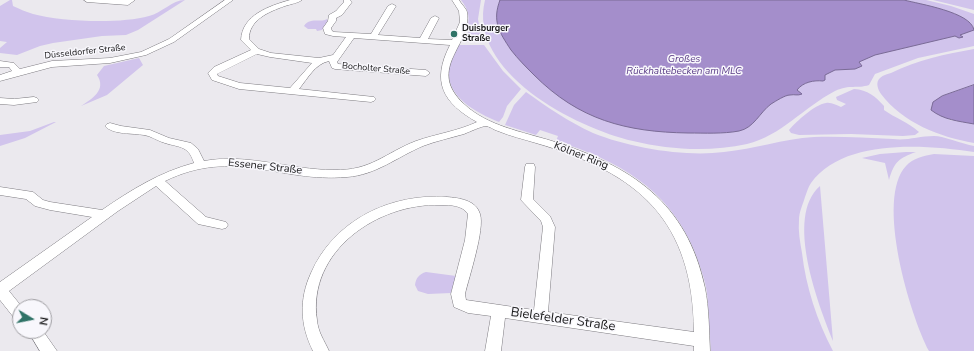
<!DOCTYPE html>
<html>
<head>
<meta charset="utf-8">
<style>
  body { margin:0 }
  #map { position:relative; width:974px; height:351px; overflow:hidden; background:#ebe9ee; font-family:"Nunito Sans",sans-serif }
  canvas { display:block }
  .north { position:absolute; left:12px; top:299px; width:40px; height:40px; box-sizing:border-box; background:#f8f7fc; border:1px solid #9f9ea2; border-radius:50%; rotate:100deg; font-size:11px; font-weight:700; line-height:16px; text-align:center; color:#19191a }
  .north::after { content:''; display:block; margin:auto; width:14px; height:18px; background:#2f7367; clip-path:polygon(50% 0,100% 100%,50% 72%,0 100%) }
</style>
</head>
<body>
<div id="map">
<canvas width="974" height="351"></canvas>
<div class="north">N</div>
</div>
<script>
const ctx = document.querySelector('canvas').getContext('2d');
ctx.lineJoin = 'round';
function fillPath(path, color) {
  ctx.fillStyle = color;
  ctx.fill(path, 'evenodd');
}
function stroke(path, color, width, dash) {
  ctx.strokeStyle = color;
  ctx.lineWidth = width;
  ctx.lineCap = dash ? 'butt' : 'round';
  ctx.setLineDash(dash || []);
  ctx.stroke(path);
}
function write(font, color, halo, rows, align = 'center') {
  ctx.font = font + ' "Nunito Sans",sans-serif';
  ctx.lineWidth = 3;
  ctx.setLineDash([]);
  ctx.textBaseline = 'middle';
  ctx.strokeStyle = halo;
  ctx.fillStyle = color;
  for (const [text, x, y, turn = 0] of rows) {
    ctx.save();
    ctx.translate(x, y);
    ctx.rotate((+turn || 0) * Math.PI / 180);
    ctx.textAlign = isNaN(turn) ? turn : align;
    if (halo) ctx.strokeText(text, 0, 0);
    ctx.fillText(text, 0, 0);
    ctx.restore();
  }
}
fillPath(new Path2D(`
  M10,0H12L13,6C20,9 26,12 33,14C62,22 121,24 149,16C162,13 172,0 185,0L138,30L126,35L102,36L53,43L40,46L17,55L0,53V48L7,42L0,41V6Z
  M461,0H481L478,19L482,41L464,42L469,31L467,30C470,18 469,10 461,0Z
  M485,0H926L951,6L974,14V46L918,58L875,74L869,85C857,89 850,84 835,91C804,107 781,136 747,144C710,152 670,150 633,141C576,128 467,72 485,0Z
  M933,0H974V10Z
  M327,19L328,22L322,30L317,31L316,29H308L304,26C310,17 320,23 327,19Z
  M459,45H484L503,71L521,89L507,106L503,117L499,122C477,113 445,97 449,68C450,60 455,52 459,45Z
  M974,49V85L942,96L949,120L974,124V143C940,137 903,123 881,94C878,90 875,82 880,78C883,75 888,74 891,73C917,60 946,54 974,49Z
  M139,58L143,65L107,95L81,106C92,99 107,90 97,75L104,66Z
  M854,89C868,90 875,96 884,106V110C895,118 908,122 919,132L915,135L903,136L851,134L799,135L791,133L789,130C797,121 814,105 826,103C831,102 836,105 841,107L846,104L837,100L836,97Z
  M526,92C547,107 569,122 593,133C630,148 685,157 724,152C754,149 783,139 814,137C840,136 867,138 893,139C907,141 919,136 934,136C944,136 962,144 974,146V152C925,145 844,138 811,183C808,187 807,192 805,197C803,204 799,212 799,220C798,231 800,242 802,253C806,287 817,321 833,351H711C709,332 709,312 707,293C705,278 699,264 694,250C668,188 617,160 556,141L558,136L540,130L536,135L505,125L514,105Z
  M54,122H56L25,138L0,146V135L30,131Z
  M906,152H916C899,158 894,162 889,180L885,163L862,158L880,154Z
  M934,154L974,156V351H929C910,315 875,199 906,166C913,158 924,156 934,154Z
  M820,186L833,341C819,306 784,217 820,186Z
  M426,272L456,276L451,293L428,294L418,291L415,285C416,278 419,274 426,272Z`), '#d1c4ec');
const water = new Path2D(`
  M500,0H904C919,4 971,12 974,30L960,35L963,37L959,38L955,36L875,55L859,62L862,66L855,69L835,70L825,75V80L823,81C814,80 803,82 797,90L802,94C797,96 795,94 790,95C785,95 776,101 771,104C760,112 754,128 739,131C723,134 705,133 688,133C626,132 579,120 534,75C526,67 518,59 511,50C499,32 492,21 500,0Z
  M974,85V124C958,121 944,120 931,110L933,102L942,96Z`);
fillPath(water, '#a48ecb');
stroke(water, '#7a6b96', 1);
const minor = new Path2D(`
  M84,0H135L128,5L87,2Z
  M225,0H233L174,42L146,55L110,63L52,67L0,81V75L12,71L9,67H0V61L14,63L20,69L52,61L110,58L141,52L169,39Z
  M290,0H302C298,3 291,4 285,6C268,12 249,20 249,39L259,49L271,53L319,58L333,55L346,37L333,36L325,34L323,28L328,21L329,15L336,11L344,2V0H350L352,2L342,15L336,18V21L331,28L332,31L334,32L371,34L388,6L392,4L396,6L378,35L420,38L431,18L435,16L439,18L428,39L452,40L460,22L459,11L452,0H459C461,4 466,8 467,12C473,45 425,68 464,104C487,126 523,132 552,141C631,166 687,202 705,288C709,308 709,330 710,351H694V346L505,318L501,351H485L491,316L468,313L454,307L451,294L465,240L468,214C462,205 451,205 440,205C378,203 307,251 317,320C318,332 324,340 329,351H313C300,325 299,299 311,273C334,220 391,193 447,197C459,198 476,200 480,214C485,229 469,277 465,294L466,300L534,310L543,227L541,221L521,200L525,167L526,164H534L535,167L533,199L550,216L555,227L548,312L694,332C693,220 639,173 536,143C523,139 510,136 498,131C494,130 489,126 486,126C482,126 469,132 464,134C450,138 436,141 423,146C397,157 376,175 347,177C279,183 235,147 165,181L206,217L226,222L228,225L226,228L222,229L198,224L156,186L118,211L9,291L22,307H20V321L15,319L0,300V282L92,217L50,210L35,206L26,199L0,195V187L33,192L43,200L50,202L102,210C131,190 160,172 194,163C188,144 178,148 162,142C156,140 151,136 144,135C133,133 113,135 105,126L107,124L110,123L121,126L150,130L169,138L191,143L198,149L204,161C248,153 290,170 334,170C371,171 385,153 416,141C436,134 458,131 477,122C443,103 431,82 450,45L354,38L337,62L338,64L426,70L430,73L426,76L335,69L332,68L329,61C315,64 308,78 299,89L374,97L376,99L374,101L371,102L239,89L212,80L208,73L214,67L251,50L241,40C242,15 269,6 290,0ZM257,54L270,57L312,63L290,88L240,83L218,76L217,74Z
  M34,97L37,98L39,100L37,102L14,105L0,104V98L14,99Z
  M28,331H43L57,351H40Z`);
stroke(minor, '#7d7b80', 1);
fillPath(minor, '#fff');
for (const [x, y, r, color] of [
  [454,34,4,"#2f7367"]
]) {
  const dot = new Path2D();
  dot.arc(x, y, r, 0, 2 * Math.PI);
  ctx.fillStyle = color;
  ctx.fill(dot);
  stroke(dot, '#f8f7fc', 1.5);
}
write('bold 9px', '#19191a', '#f8f7fc', [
  ["Duisburger",462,29],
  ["Straße",462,39]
], 'left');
write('9px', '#19191a', '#f8f7fc', [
  ["Düsseldorfer Straße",85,52,-6],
  ["Bocholter Straße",376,69,5]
]);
write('italic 10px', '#5b3d87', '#f8f7fc', [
  ["Großes",684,60],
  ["Rückhaltebecken am MLC",684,72]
]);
write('11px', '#19191a', '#f8f7fc', [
  ["Kölner Ring",581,156,22],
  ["Essener Straße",265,167,6]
]);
write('13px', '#19191a', '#f8f7fc', [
  ["Bielefelder Straße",563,320,8]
]);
</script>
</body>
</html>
